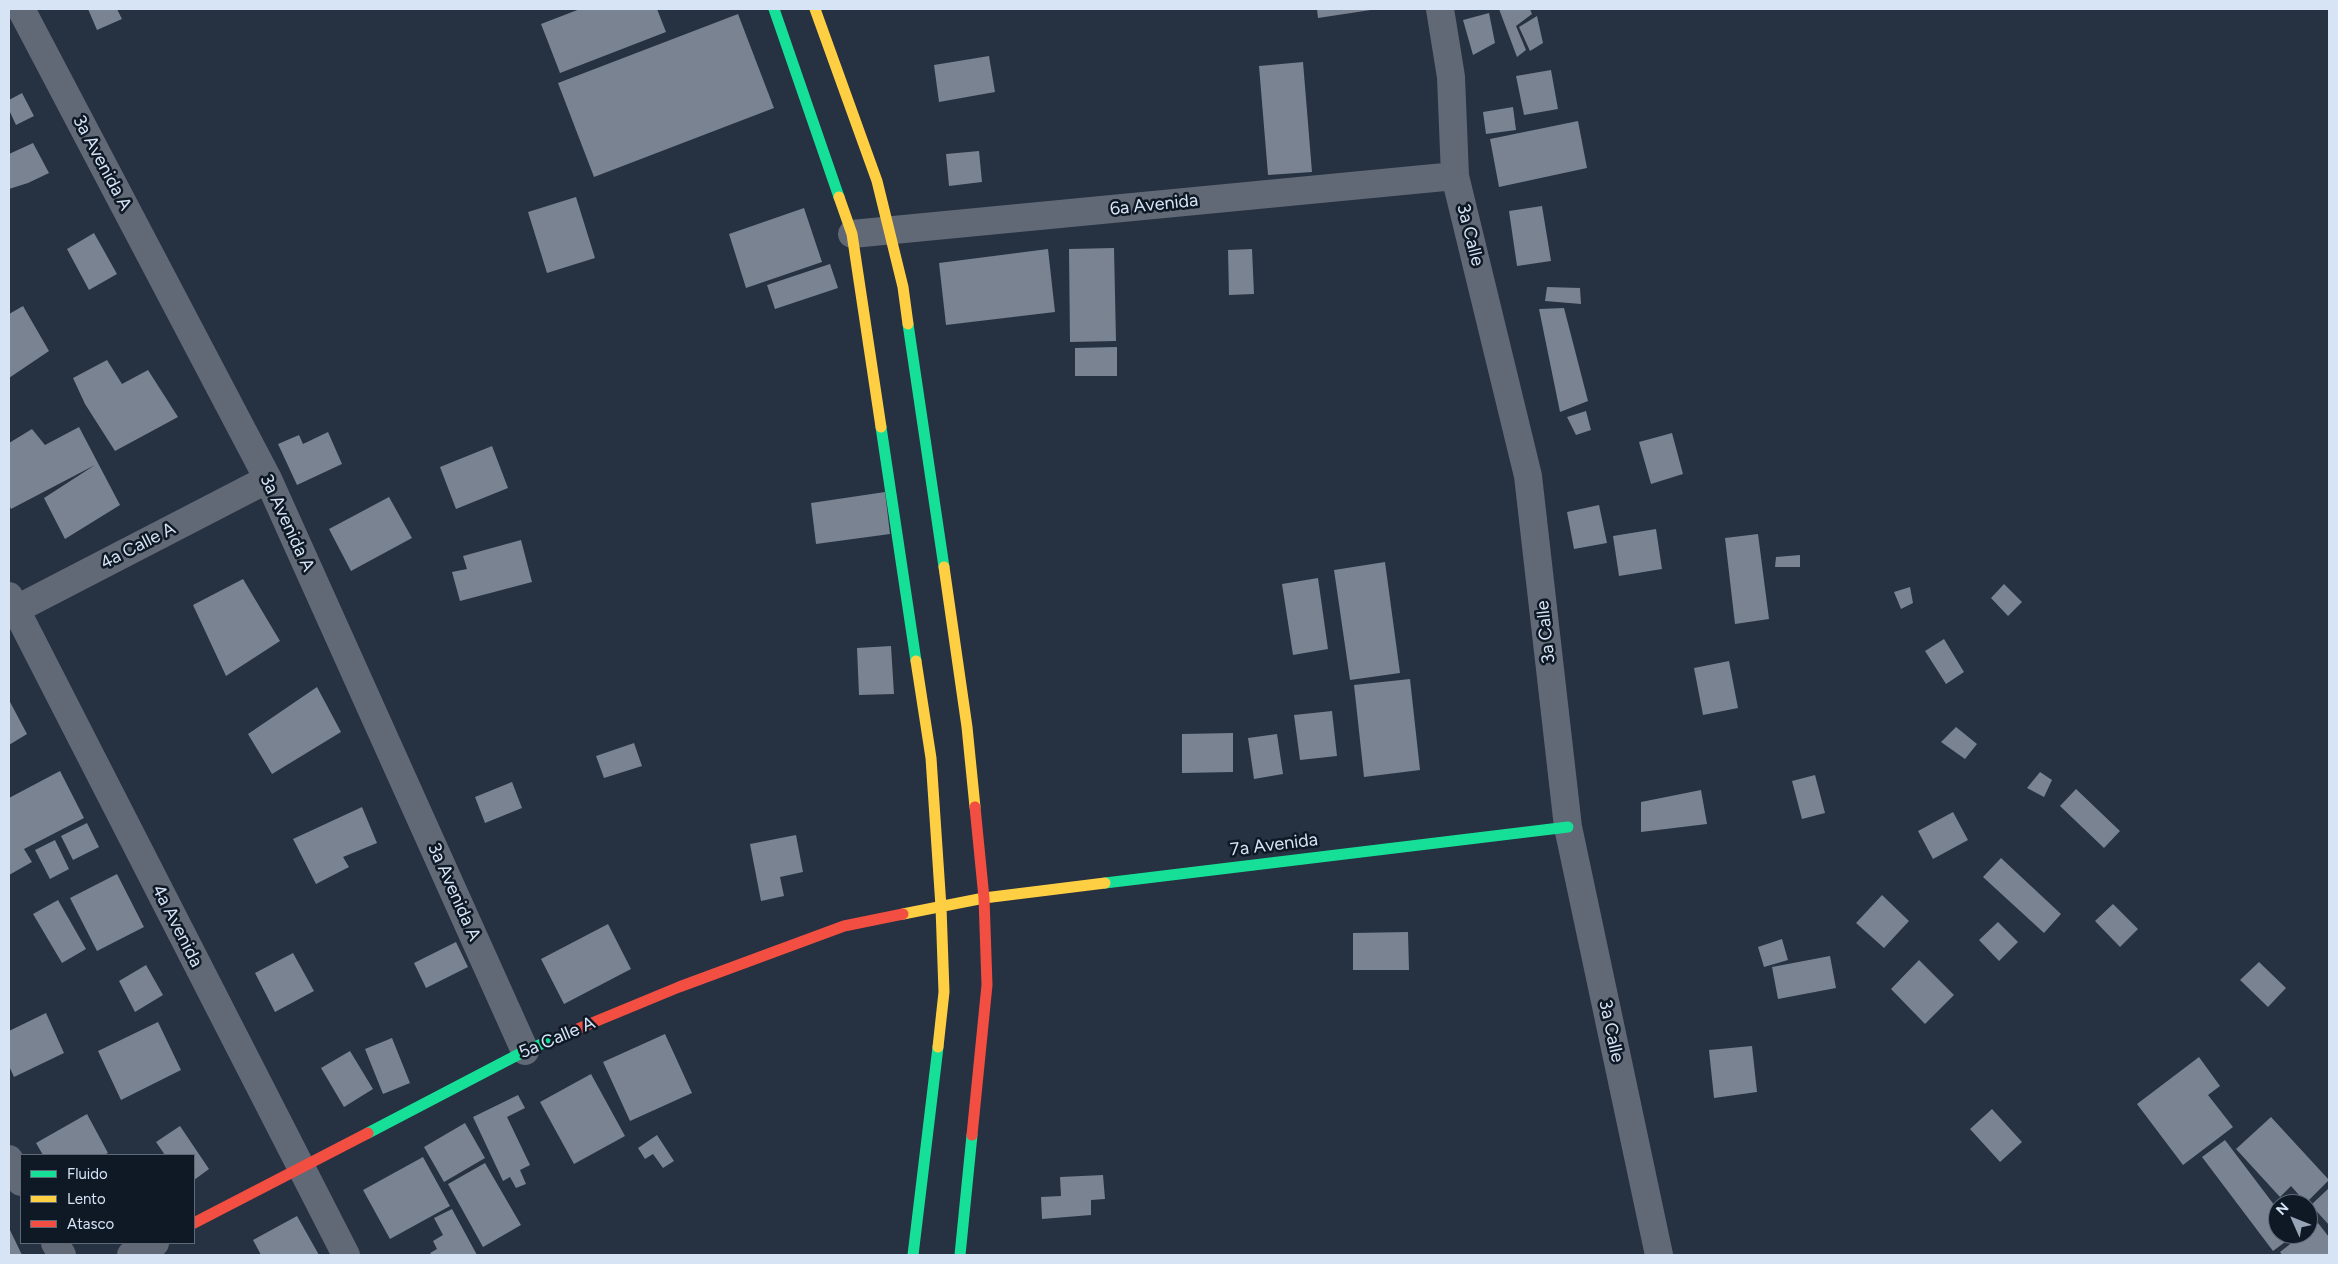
<!DOCTYPE html>
<html>
<head>
<meta charset="utf-8">
<style>
  body { margin:0 }
  #map { position:relative; width:2338px; height:1264px; overflow:hidden; background:#263141; font-family:Figtree,sans-serif }
  canvas { display:block }
  .frame { position:absolute; inset:0; border:10px solid #d6e4f6; pointer-events:none }
  .legend { position:absolute; left:20px; top:1154px; width:175px; height:90px; box-sizing:border-box; background:#0f1825; border:1px solid #5f6a79; margin:0; padding:6px 9px; list-style:none; font-size:15px; color:#d6e4f6 }
  .legend li { display:flex; align-items:center; gap:10px; height:25px }
  .legend b { width:25px; border:1px solid #5f6a79 }
  .north { position:absolute; left:2268px; top:1194px; width:50px; height:50px; box-sizing:border-box; background:#0f1825; border:1px solid #5f6a79; border-radius:50%; rotate:314deg; font-size:14px; font-weight:700; line-height:20px; text-align:center; color:#d6e4f6 }
  .north::after { content:''; display:block; margin:auto; width:18px; height:22px; background:#98a5b7; clip-path:polygon(50% 0,100% 100%,50% 72%,0 100%) }
</style>
</head>
<body>
<div id="map">
<canvas width="2338" height="1264"></canvas>
<div class="frame"></div>
<ul class="legend">
<li><b style="height:6px;background:#16e098"></b>Fluido</li>
<li><b style="height:6px;background:#ffcf43"></b>Lento</li>
<li><b style="height:6px;background:#f24e42"></b>Atasco</li>
</ul>
<div class="north">N</div>
</div>
<script>
const ctx = document.querySelector('canvas').getContext('2d');
ctx.lineJoin = 'round';
function fillPath(path, color) {
  ctx.fillStyle = color;
  ctx.fill(path, 'evenodd');
}
function stroke(path, color, width, dash) {
  ctx.strokeStyle = color;
  ctx.lineWidth = width;
  ctx.lineCap = dash ? 'butt' : 'round';
  ctx.setLineDash(dash || []);
  ctx.stroke(path);
}
function write(font, color, halo, rows, align = 'center') {
  ctx.font = font + ' Figtree,sans-serif';
  ctx.lineWidth = 5;
  ctx.setLineDash([]);
  ctx.textBaseline = 'middle';
  ctx.strokeStyle = halo;
  ctx.fillStyle = color;
  for (const [text, x, y, turn = 0] of rows) {
    ctx.save();
    ctx.translate(x, y);
    ctx.rotate((+turn || 0) * Math.PI / 180);
    ctx.textAlign = isNaN(turn) ? turn : align;
    if (halo) ctx.strokeText(text, 0, 0);
    ctx.fillText(text, 0, 0);
    ctx.restore();
  }
}
fillPath(new Path2D(`
  M88,9H117L122,19L97,30Z
  M580,9H657L666,32L560,73L541,24Z
  M1317,9H1371V10L1318,18Z
  M1499,9H1530L1532,14L1516,26L1526,50L1517,57Z
  M1489,13L1495,43L1473,55L1463,20Z
  M738,14L774,108L594,177L558,83Z
  M1537,16L1543,43L1530,51L1519,27Z
  M989,56L995,92L939,102L934,65Z
  M1303,62L1312,172L1268,175L1259,66Z
  M1551,70L1558,109L1524,115L1516,76Z
  M22,93L34,116L16,125L9,110V100Z
  M1513,107L1516,130L1486,134L1483,112Z
  M1578,121L1587,168L1499,187L1490,139Z
  M33,143L49,173L28,183L9,189V154Z
  M979,151L982,182L949,186L946,154Z
  M576,197L595,258L547,273L528,212Z
  M1542,206L1551,261L1517,266L1509,211Z
  M804,208L822,262L746,288L729,234Z
  M94,233L117,274L89,290L67,249Z
  M1114,248L1116,341L1070,342L1069,249Z
  M1048,249L1055,312L946,325L939,263Z
  M1252,249L1254,294L1229,295L1228,250Z
  M830,264L838,288L775,309L767,285Z
  M1547,287L1580,288L1581,304L1545,301Z
  M23,306L49,351L9,378V314Z
  M1564,308L1588,401L1560,412L1539,309Z
  M1117,347V376H1075V348Z
  M107,360L122,384L148,370L178,417L115,451L85,404L73,378Z
  M1586,411L1591,430L1576,435L1567,417Z
  M79,427L120,505L65,539L44,498L95,465L11,509L9,505V443L32,429L45,445Z
  M328,432L342,464L297,485L278,444L299,435L303,444Z
  M1672,433L1683,474L1651,484L1639,442Z
  M492,446L508,488L456,509L440,467Z
  M885,492L890,534L816,544L811,503Z
  M389,497L412,538L351,571L329,529Z
  M1599,505L1607,543L1574,549L1567,512Z
  M1656,529L1662,569L1619,576L1613,536Z
  M1758,534L1769,619L1735,624L1725,538Z
  M521,540L532,582L460,601L452,572L467,569L463,556Z
  M1800,555V567H1775L1776,557Z
  M1385,562L1400,673L1350,680L1334,570Z
  M1318,578L1328,649L1293,655L1282,584Z
  M243,579L280,641L226,676L193,605Z
  M2004,584L2022,602L2008,616L1991,598Z
  M1910,587L1913,603L1901,609L1894,592Z
  M1944,639L1964,672L1946,684L1925,651Z
  M891,646L894,694L859,695L857,648Z
  M1729,661L1738,708L1703,715L1694,668Z
  M1410,679L1420,770L1364,777L1354,685Z
  M317,687L341,732L272,774L248,734Z
  M9,700L27,734L9,745Z
  M1332,711L1337,756L1300,760L1294,715Z
  M1956,727L1977,744L1965,759L1941,742Z
  M1233,733V772L1182,773V734Z
  M1277,734L1283,774L1254,779L1248,738Z
  M634,743L642,766L604,778L596,756Z
  M60,771L84,818L24,849L32,862L9,875V798Z
  M2040,772L2052,780L2044,797L2027,788Z
  M1815,775L1825,813L1802,819L1792,781Z
  M512,782L522,808L485,823L475,797Z
  M2076,789L2120,831L2104,848L2060,806Z
  M1701,790L1707,824L1641,832V802Z
  M362,807L377,843L343,857L349,867L316,884L293,839Z
  M1953,812L1968,840L1933,859L1918,831Z
  M87,823L99,847L73,860L61,836Z
  M796,835L803,872L780,877L784,896L761,901L750,844Z
  M55,840L69,869L50,879L35,850Z
  M2001,858L2061,914L2044,933L1983,877Z
  M117,874L144,927L97,951L70,898Z
  M1882,895L1909,921L1884,948L1856,923Z
  M58,900L86,949L62,963L33,914Z
  M2113,904L2138,929L2120,947L2095,921Z
  M1998,922L2018,942L1999,961L1979,940Z
  M608,924L631,969L564,1004L541,959Z
  M1408,932L1409,970H1353V933Z
  M1782,939L1788,960L1764,967L1758,947Z
  M456,942L468,967L426,988L414,963Z
  M293,953L314,991L275,1012L255,973Z
  M1830,956L1836,988L1778,999L1772,967Z
  M1919,960L1954,995L1925,1024L1891,989Z
  M2259,962L2286,988L2268,1007L2240,980Z
  M146,965L163,995L135,1012L119,981Z
  M46,1013L64,1053L14,1077L9,1066V1031Z
  M158,1022L181,1070L121,1100L98,1051Z
  M665,1034L692,1093L630,1121L603,1062Z
  M392,1038L410,1083L383,1094L365,1049Z
  M1752,1046L1757,1092L1714,1098L1709,1050Z
  M350,1051L373,1089L344,1107L321,1068Z
  M2199,1057L2220,1086L2208,1095L2233,1127L2183,1165L2137,1104Z
  M591,1074L625,1136L574,1164L540,1102Z
  M518,1095L525,1108L507,1117L530,1165L520,1170L526,1184L516,1188L510,1177L503,1181L473,1117Z
  M1992,1109L2022,1142L2000,1162L1970,1129Z
  M87,1114L108,1153L104,1155H43L36,1143Z
  M2271,1117L2329,1180L2306,1203L2291,1186L2280,1197L2236,1149Z
  M465,1123L485,1158L444,1182L424,1147Z
  M180,1126L209,1169L194,1180V1155H165L156,1142Z
  M657,1135L674,1161L663,1168L653,1154L645,1159L638,1148Z
  M2225,1140L2275,1206L2290,1194L2298,1204H2278V1234H2296L2273,1251L2202,1157Z
  M423,1157L450,1206L390,1239L363,1190Z
  M485,1163L521,1225L483,1247L448,1184Z
  M1103,1175L1105,1199L1091,1200V1215L1042,1219L1041,1197L1061,1196L1060,1177Z
  M2329,1188V1225L2311,1205Z
  M452,1209L477,1255H432L430,1253L437,1249L433,1241L443,1235L434,1218Z
  M297,1216L319,1255H261L253,1240Z
  M2318,1223L2329,1237V1255H2282L2280,1252L2303,1234H2308V1231Z
  M9,1228L22,1255H9Z`), '#798391');
stroke(new Path2D(`
  M21,9L268,479L525,1051
  M1440,9L1451,77L1455,176L1528,476L1568,827L1659,1255
  M852,234L1455,176
  M9,596L346,1255
  M9,613L268,479
  M9,1159L21,1182
  M55,1243L62,1255
  M131,1255L155,1243`), '#616976', 28);
stroke(new Path2D(`
  M774,9L839,197
  M908,324L944,567
  M881,427L916,661
  M1105,883L1568,827
  M368,1133L525,1051L558,1037
  M913,1255L938,1047
  M960,1255L972,1135`), '#16e098', 11);
stroke(new Path2D(`
  M815,9L877,181L903,287L908,324
  M839,197L852,234L881,427
  M944,567L967,727L975,807
  M916,661L931,758L941,907L944,992L938,1047
  M903,914L984,898L1105,883`), '#ffcf43', 11);
stroke(new Path2D(`
  M558,1037L679,987L844,926L903,914
  M972,1135L987,985L984,898L975,807
  M194,1223L368,1133`), '#f24e42', 11);
write('18px', '#d6e4f6', '#0f1825', [
  ["3a Avenida A",102,163,62],
  ["6a Avenida",1154,205,-6],
  ["3a Calle",1470,235,76],
  ["3a Avenida A",287,523,65],
  ["4a Calle A",138,546,-27],
  ["3a Calle",1546,632,-96],
  ["7a Avenida",1274,845,-7],
  ["3a Avenida A",454,892,66],
  ["4a Avenida",177,926,63],
  ["3a Calle",1611,1031,78],
  ["5a Calle A",557,1038,-23]
]);
</script>
</body>
</html>
